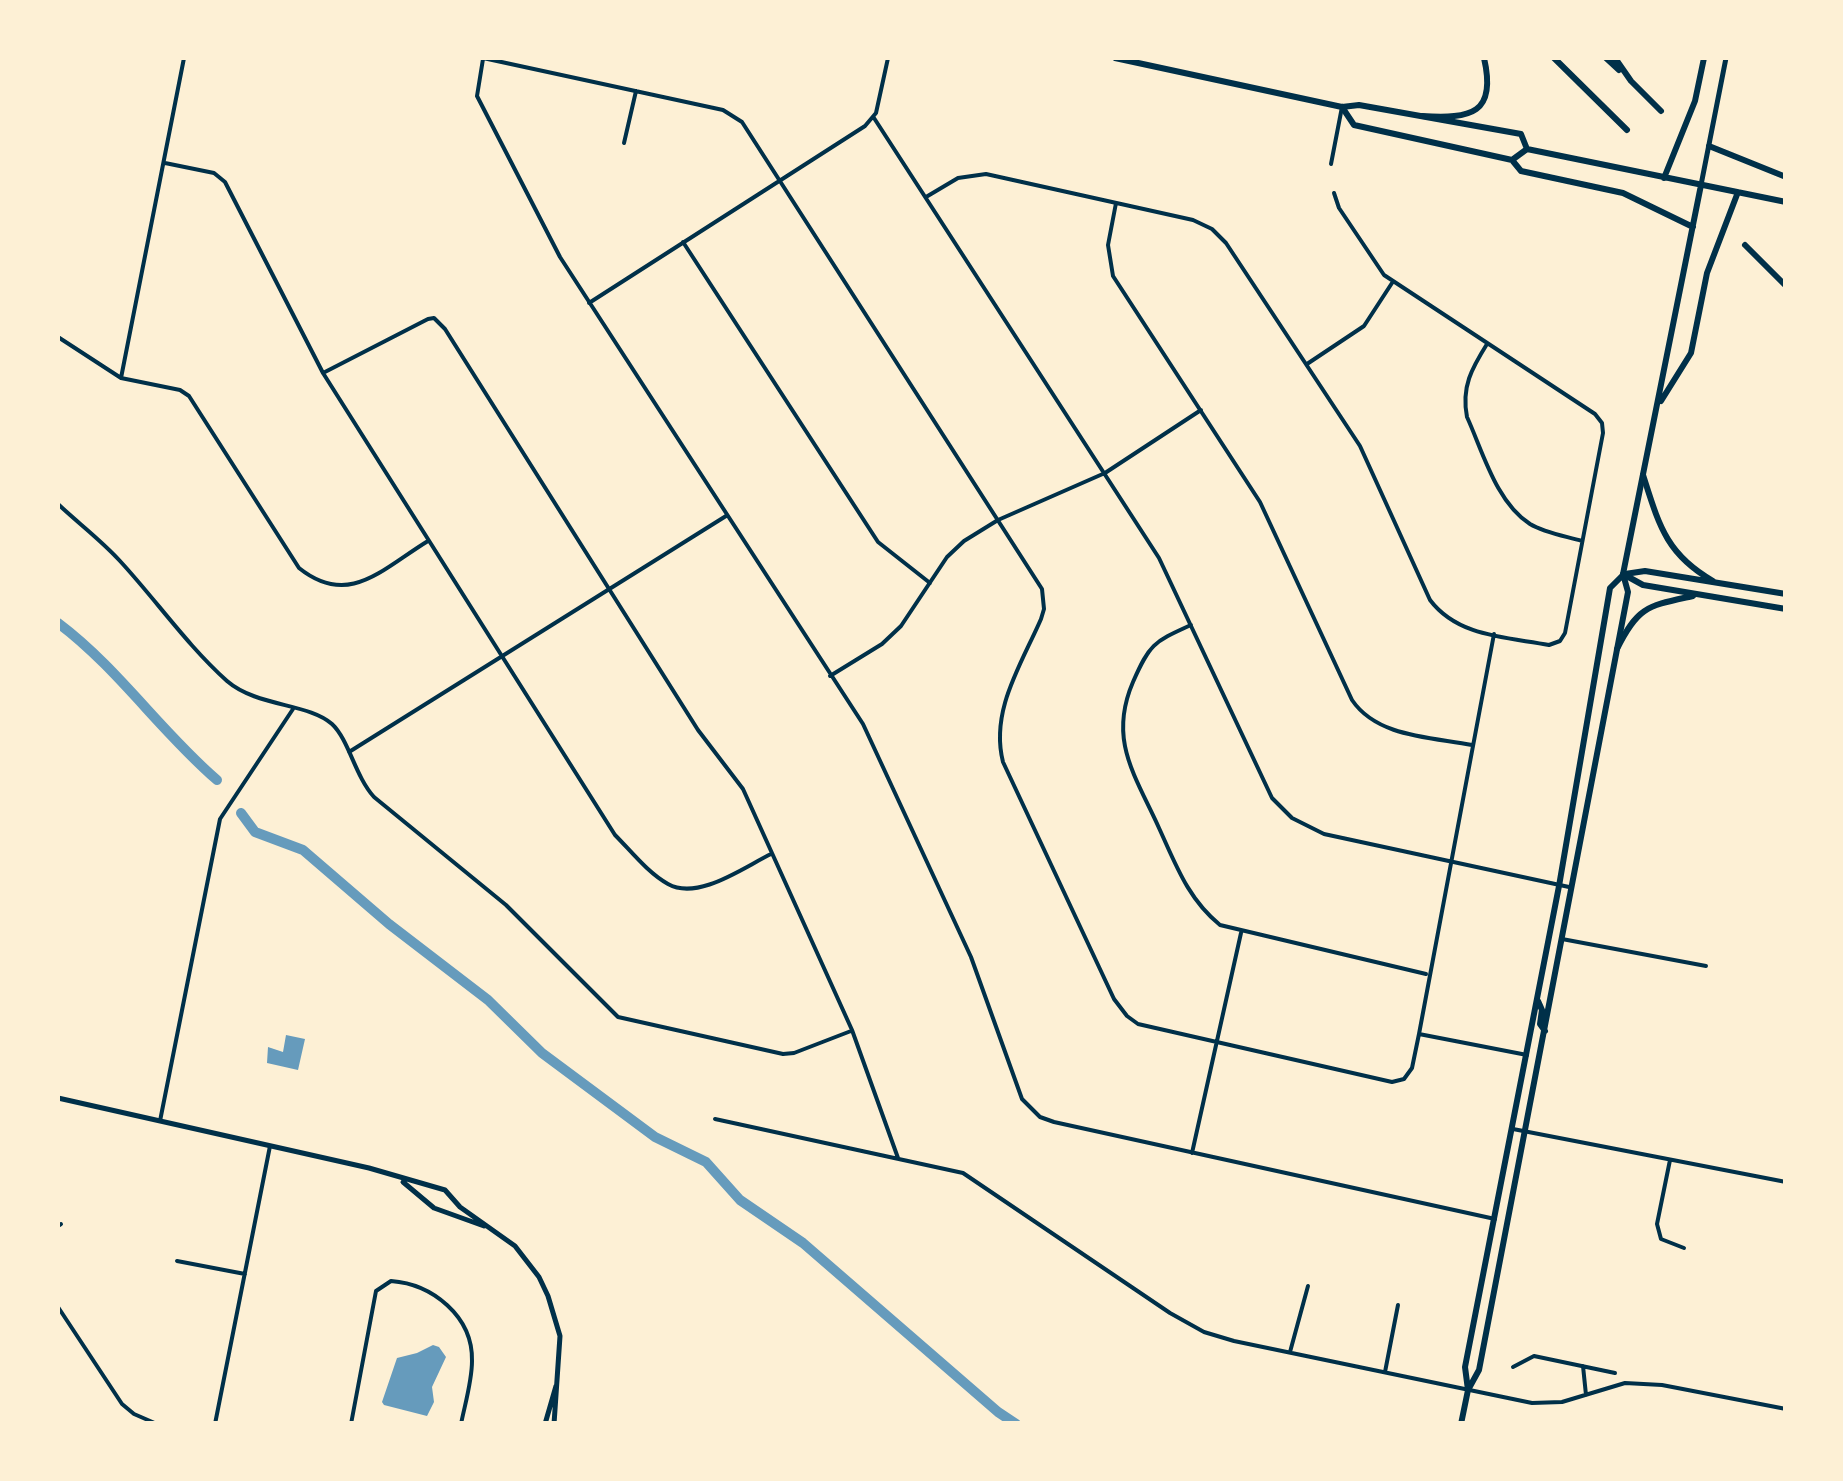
<!DOCTYPE html>
<html>
<head>
<meta charset="utf-8">
<style>
  body { margin:0 }
  #map { position:relative; width:1843px; height:1481px; overflow:hidden; background:#fdf0d5; font-family:Literata,serif }
  canvas { display:block }
  .frame { position:absolute; inset:0; border:60px solid #fdf0d5; pointer-events:none }
</style>
</head>
<body>
<div id="map">
<canvas width="1843" height="1481"></canvas>
<div class="frame"></div>
</div>
<script>
const ctx = document.querySelector('canvas').getContext('2d');
ctx.lineJoin = 'round';
function fillPath(path, color) {
  ctx.fillStyle = color;
  ctx.fill(path, 'evenodd');
}
function stroke(path, color, width, dash) {
  ctx.strokeStyle = color;
  ctx.lineWidth = width;
  ctx.lineCap = dash ? 'butt' : 'round';
  ctx.setLineDash(dash || []);
  ctx.stroke(path);
}
fillPath(new Path2D(`
  M286,1035L305,1039L298,1070L267,1063L268,1047L283,1052Z
  M433,1345L439,1347L446,1357L432,1387L434,1402L427,1416L384,1405L382,1402L397,1358L417,1353Z`), '#669bbc');
stroke(new Path2D(`
  M58,623C118,668 160,731 217,780
  M241,813L255,832L303,850L389,924L488,1000L542,1053L655,1137L706,1162L740,1200L803,1243L998,1412L1016,1424`), '#669bbc', 10);
stroke(new Path2D(`
  M483,58L723,110L742,122L1042,589L1044,609L1041,619C1021,665 990,711 1003,762L1114,999L1127,1016L1138,1024L1392,1082L1404,1079L1412,1068L1419,1034L1494,634
  M483,59L477,96L560,257L863,724L971,957L1022,1099L1040,1117L1054,1122L1495,1219
  M874,118L1159,558L1272,798L1292,818L1324,834L1569,887
  M624,143L636,91
  M165,163L214,173L225,182L323,373L615,835C631,851 648,873 668,884C698,901 744,867 771,854
  M1331,164L1342,107
  M926,197L958,178L986,174L1193,220L1212,229L1226,243L1360,446L1430,600C1458,637 1506,637 1549,645L1560,641L1565,633L1603,433L1602,423L1595,414L1384,275L1339,208L1334,193
  M1116,203L1108,245L1113,276L1260,502L1352,700C1377,737 1430,737 1472,745
  M683,242L878,542L930,583
  M589,303L865,126L876,113L888,58
  M58,337L121,378L180,390L189,396L299,568C349,608 382,569 428,541
  M1487,344C1472,368 1461,387 1467,417C1483,452 1496,502 1530,524C1545,533 1565,536 1582,541
  M1307,364L1364,326L1392,283
  M323,373L428,319L434,318L445,329L698,730L743,789L852,1030L898,1158
  M121,378L184,58
  M58,504C78,523 101,540 120,561C156,600 187,645 227,681C257,707 309,703 332,724C349,740 355,776 374,797L506,905L618,1017L783,1054L794,1053L851,1031
  M1191,625C1154,642 1150,643 1133,682C1108,740 1135,775 1159,828C1176,865 1188,899 1220,925L1426,974
  M830,676L882,644L901,626L947,557L964,541L998,520L1105,473L1201,410
  M349,752L726,516
  M1562,939L1706,966
  M1419,1034L1527,1055
  M715,1119L963,1173L1170,1313L1204,1332L1234,1341L1532,1403L1562,1402L1625,1383L1662,1385L1786,1409
  M160,1121L220,819L293,709
  M1513,1129L1786,1182
  M1192,1153L1241,933
  M1670,1160L1657,1224L1661,1239L1684,1248
  M58,1226L61,1224
  M177,1261L245,1274
  M58,1307L122,1404L134,1414L157,1424
  M1290,1352L1308,1286
  M1583,1366L1586,1395
  M1513,1367L1534,1356L1615,1373
  M1385,1372L1398,1305
  M215,1424L270,1146
  M351,1424L376,1291L391,1281C432,1284 473,1316 472,1361C472,1381 465,1404 461,1424`), '#003049', 4);
stroke(new Path2D(`
  M58,1098L369,1168L445,1190L460,1207L515,1246L539,1277L548,1296L560,1336L554,1424
  M403,1182L434,1208L484,1226
  M545,1424L556,1386`), '#003049', 5);
stroke(new Path2D(`
  M1701,185L1726,58`), '#003049', 5);
stroke(new Path2D(`
  M1115,58L1342,107L1359,105L1521,134L1527,149
  M1342,107L1354,125L1512,160L1527,149L1786,202
  M1709,146L1786,177
  M1512,160L1521,171L1623,193L1693,227
  M1664,178L1695,101L1704,58
  M1661,401L1691,353L1707,273L1738,192
  M1538,1001L1542,1010L1540,1024L1545,1031
  M1468,1390L1479,1370L1628,592L1623,574L1701,185
  M1461,1424L1468,1390L1465,1367L1559,886L1610,588L1623,575`), '#003049', 6);
stroke(new Path2D(`
  M1554,58L1627,130
  M1606,58L1619,70
  M1615,58L1631,81L1661,111
  M1422,116C1471,119 1497,114 1484,58
  M1745,245L1786,286
  M1643,475C1659,525 1666,554 1713,581
  M1623,574L1643,585L1786,609
  M1625,574L1645,571L1786,594
  M1617,649C1638,606 1648,606 1693,596`), '#003049', 6);
</script>
</body>
</html>
